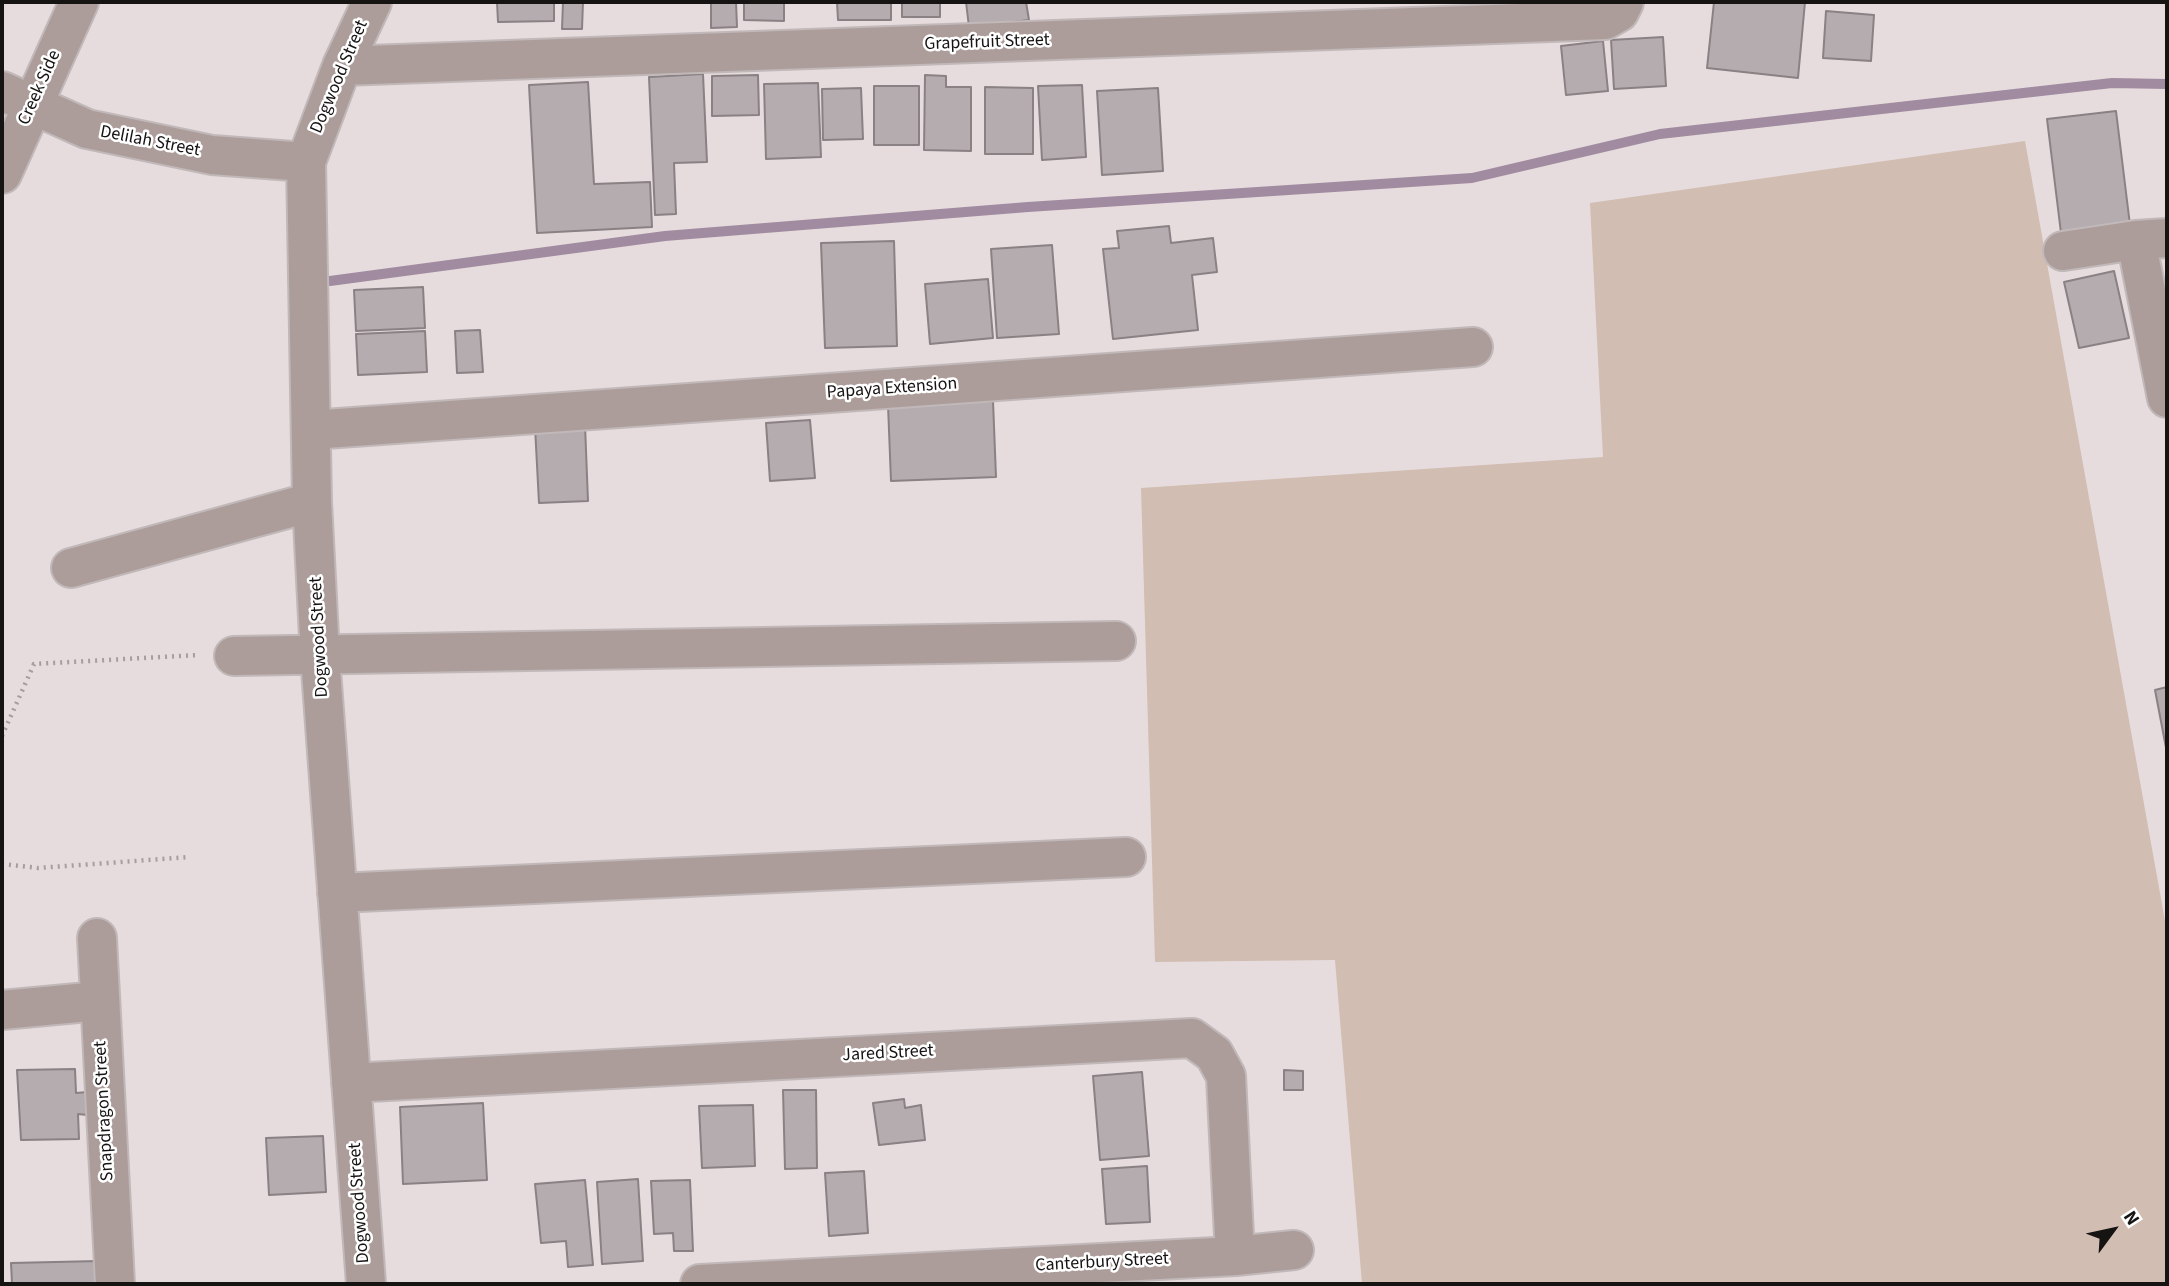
<!DOCTYPE html>
<html>
<head>
<meta charset="utf-8">
<style>
  body { margin:0 }
  #map { position:relative; width:2169px; height:1286px; overflow:hidden; background:#e7dcdd; font-family:"Source Sans 3",sans-serif }
  canvas { display:block }
  .frame { position:absolute; inset:0; border:4px solid #161313; pointer-events:none }
  .north { position:absolute; left:2078px; top:1195px; width:70px; height:70px; -webkit-text-stroke:5px #fff; paint-order:stroke; rotate:57deg; font-size:19px; font-weight:700; line-height:28px; text-align:center; color:#161313 }
  .north::after { content:''; display:block; margin:auto; width:24px; height:32px; background:#161313; clip-path:polygon(50% 0,100% 100%,50% 72%,0 100%) }
</style>
</head>
<body>
<div id="map">
<canvas width="2169" height="1286"></canvas>
<div class="frame"></div>
<div class="north">N</div>
</div>
<script>
const ctx = document.querySelector('canvas').getContext('2d');
ctx.lineJoin = 'round';
function fillPath(path, color) {
  ctx.fillStyle = color;
  ctx.fill(path, 'evenodd');
}
function stroke(path, color, width, dash) {
  ctx.strokeStyle = color;
  ctx.lineWidth = width;
  ctx.lineCap = dash ? 'butt' : 'round';
  ctx.setLineDash(dash || []);
  ctx.stroke(path);
}
function write(font, color, halo, rows, align = 'center') {
  ctx.font = font + ' "Source Sans 3",sans-serif';
  ctx.lineWidth = 5;
  ctx.setLineDash([]);
  ctx.textBaseline = 'middle';
  ctx.strokeStyle = halo;
  ctx.fillStyle = color;
  for (const [text, x, y, turn = 0] of rows) {
    ctx.save();
    ctx.translate(x, y);
    ctx.rotate((+turn || 0) * Math.PI / 180);
    ctx.textAlign = isNaN(turn) ? turn : align;
    if (halo) ctx.strokeText(text, 0, 0);
    ctx.fillText(text, 0, 0);
    ctx.restore();
  }
}
fillPath(new Path2D(`
  M2025,141L2167,932V1284H1362L1335,960L1155,962L1141,488L1603,457L1590,203Z`), '#d1bdb2');
stroke(new Path2D(`
  M330,281L665,236L1028,207L1472,178L1660,134L2112,83L2167,84`), '#a18ba0', 10);
const building = new Path2D(`
  M497,2H554V21L498,22Z
  M563,2H583L582,29H562Z
  M711,2H736L737,27L711,28Z
  M744,2H784V21L744,20Z
  M837,2H891V20H838Z
  M902,2H940V17H902Z
  M966,2H1026L1029,20L969,27Z
  M1714,2H1805L1798,78L1707,68Z
  M1826,11L1874,15L1871,61L1823,58Z
  M1663,37L1666,86L1614,89L1611,40Z
  M1603,41L1608,91L1566,95L1561,46Z
  M703,74L707,162L674,163L676,214L655,215L649,77Z
  M758,75L759,115L712,116V76Z
  M925,75L946,76V87H971V151L924,150Z
  M588,82L594,184L650,182L652,227L537,233L529,85Z
  M818,83L821,157L766,159L764,84Z
  M1082,85L1086,157L1042,160L1038,86Z
  M874,86H919V145H874Z
  M985,87L1033,88V154H985Z
  M861,88L863,139L823,140L822,89Z
  M1158,88L1163,171L1102,175L1097,91Z
  M2116,111L2130,225L2061,233L2047,119Z
  M1169,226L1171,243L1213,238L1217,272L1192,275L1198,330L1113,339L1103,249L1119,248L1117,231Z
  M894,241L897,346L825,348L821,243Z
  M1052,245L1059,334L997,338L991,249Z
  M2114,271L2129,338L2079,348L2064,282Z
  M988,279L993,338L930,344L925,284Z
  M423,287L425,328L356,331L354,290Z
  M480,330L483,372L457,373L455,331Z
  M425,331L427,372L358,375L356,334Z
  M993,401L996,477L891,481L888,405Z
  M810,420L815,478L770,481L766,423Z
  M585,425L588,501L539,503L535,427Z
  M2167,687V753L2155,690Z
  M75,1069L76,1093L88,1092L87,1115L78,1114L79,1139L21,1140L17,1070Z
  M1284,1070L1303,1071V1090H1284Z
  M1142,1072L1149,1156L1100,1160L1093,1076Z
  M783,1090H816L817,1168L785,1169Z
  M904,1099L905,1108L921,1105L925,1140L879,1145L873,1103Z
  M483,1103L487,1180L403,1184L400,1107Z
  M753,1105L755,1166L702,1168L699,1106Z
  M323,1136L326,1192L269,1195L266,1138Z
  M1147,1166L1150,1222L1106,1224L1102,1169Z
  M864,1171L868,1233L829,1236L825,1173Z
  M638,1179L643,1261L602,1264L597,1182Z
  M585,1180L593,1265L568,1267L566,1241L541,1243L535,1184Z
  M690,1180L693,1251H674L673,1233L654,1234L651,1181Z
  M99,1261L101,1284H12L11,1263Z`);
fillPath(building, '#b5acb0');
stroke(building, '#898184', 2);
const minor = new Path2D(`
  M342,66L1605,20L1619,12L1624,2
  M2,91L87,129L212,155L306,162
  M2,174L79,2
  M2136,240L2167,398
  M2063,251L2136,240L2167,238
  M311,430L1473,347
  M71,568L312,502
  M234,656L1116,641
  M337,893L1126,857
  M97,938L115,1284
  M2,1010L99,1001
  M351,1083L1192,1038L1214,1054L1226,1076L1235,1256
  M366,1284L320,656L312,502L306,162L342,66L372,2
  M700,1284L1235,1256L1294,1250`);
stroke(minor, '#c1b8b9', 42);
stroke(new Path2D(`
  M2,736L34,664L198,655
  M2,864L38,868L190,857`), '#a69d9e', 4.5, [2, 5]);
stroke(minor, '#ac9d9a', 38);
write('18px', '#161313', '#fff', [
  ["Grapefruit Street",987,43,-2],
  ["Dogwood Street",340,77,-67],
  ["Creek Side",40,88,-66],
  ["Delilah Street",150,142,11],
  ["Papaya Extension",892,389,-4],
  ["Dogwood Street",320,637,-93],
  ["Jared Street",888,1054,-3],
  ["Snapdragon Street",105,1111,-93],
  ["Dogwood Street",360,1203,-94],
  ["Canterbury Street",1102,1263,-3]
]);
</script>
</body>
</html>
